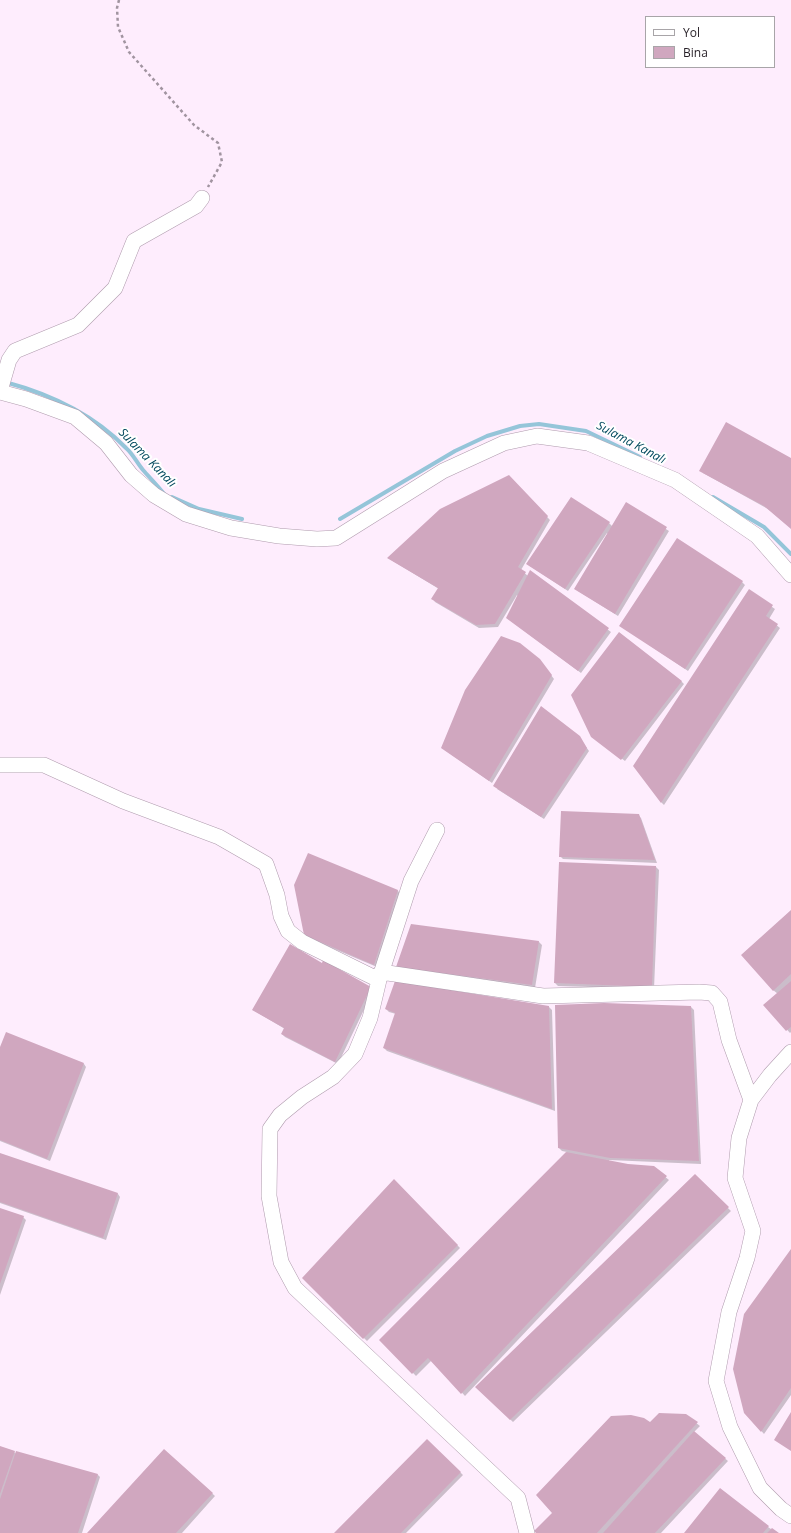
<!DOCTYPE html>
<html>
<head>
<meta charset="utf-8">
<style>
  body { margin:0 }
  #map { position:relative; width:791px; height:1533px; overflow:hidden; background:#feedfd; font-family:"Open Sans",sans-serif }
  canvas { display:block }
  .legend { position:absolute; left:645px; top:16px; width:130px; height:52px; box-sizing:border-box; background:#fff; border:1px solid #a8a5a8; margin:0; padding:5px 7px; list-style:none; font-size:12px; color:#261f26 }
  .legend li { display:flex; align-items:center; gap:8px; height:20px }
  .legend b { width:20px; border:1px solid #a8a5a8 }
</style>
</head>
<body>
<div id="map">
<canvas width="791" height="1533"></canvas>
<ul class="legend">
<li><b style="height:5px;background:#fff"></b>Yol</li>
<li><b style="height:11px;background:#d0a7bf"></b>Bina</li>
</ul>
</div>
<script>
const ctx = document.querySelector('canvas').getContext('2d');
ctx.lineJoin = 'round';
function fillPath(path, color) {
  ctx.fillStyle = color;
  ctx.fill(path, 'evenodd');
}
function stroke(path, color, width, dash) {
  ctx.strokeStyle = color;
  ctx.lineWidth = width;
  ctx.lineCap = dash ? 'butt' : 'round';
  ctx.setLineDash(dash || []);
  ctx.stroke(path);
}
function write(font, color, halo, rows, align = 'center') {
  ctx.font = font + ' "Open Sans",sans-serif';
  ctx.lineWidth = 4;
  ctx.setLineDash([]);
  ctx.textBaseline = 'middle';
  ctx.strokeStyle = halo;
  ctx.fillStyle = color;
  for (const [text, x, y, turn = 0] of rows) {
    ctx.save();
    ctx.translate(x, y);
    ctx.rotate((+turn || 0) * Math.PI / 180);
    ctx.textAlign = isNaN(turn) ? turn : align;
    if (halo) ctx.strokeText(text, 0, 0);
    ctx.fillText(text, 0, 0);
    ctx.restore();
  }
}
fillPath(new Path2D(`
  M791,459V528L768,509L703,473Z
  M509,477L550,520L521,570L528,576L530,572L611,632L581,673L507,618L518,596L517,595L498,627L479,628L435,602L433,599L439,589L388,558Z
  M626,504L669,531L618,616L575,589L608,534L607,533L568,591L530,566L609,523L613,527Z
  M742,582L745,585L688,671L621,626Z
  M749,591L775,609L769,619L780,628L664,805L661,802Z
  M542,663L554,679L492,783L442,748Z
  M681,681L684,684L625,761L592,736Z
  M579,737L589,751L544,819L497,789Z
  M638,815L641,818L657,863L563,859L560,856Z
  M656,867L659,870L654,989L558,986L555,983Z
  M397,890L400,893L377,967L308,938Z
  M791,911V1032L790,1033L765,1005L778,994L773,990Z
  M412,925L539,942L542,945L535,988L399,970Z
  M373,991L338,1064L285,1037L282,1034L285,1029L253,1010Z
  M549,1007L552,1010L555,1111L387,1051L384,1048L396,1014L389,1012L386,1009Z
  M691,1007L694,1010L701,1164L609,1160V1161L628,1165L653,1167L669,1180L465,1396L432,1360L416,1376L381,1340L567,1152L562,1151L559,1148Z
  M0,1050L84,1064L86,1067L50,1161L0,1141Z
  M0,1154L118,1194L120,1197L106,1240L0,1203Z
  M695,1176L731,1211L513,1422L476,1387Z
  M394,1180L460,1248L367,1341L303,1278Z
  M0,1209L23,1217L26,1220L0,1295Z
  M791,1251V1395L764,1434L745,1412Z
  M686,1415L700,1426L694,1432L728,1461L661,1533H537L650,1424Z
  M427,1440L463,1475L406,1533H336Z
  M0,1447L14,1452L16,1454L98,1475L100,1477L82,1533H0Z
  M164,1450L215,1496L182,1533H89Z
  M768,1527L777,1533H685Z`), '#0003');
stroke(new Path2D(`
  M5,382C50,394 93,414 126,448C133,454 137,463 143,470C150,478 158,486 165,495
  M172,497L199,509L242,519
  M713,497L764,527L791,554
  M340,519L455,451L487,436L520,426L539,424L586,431L640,457`), '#95c5d9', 4);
fillPath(new Path2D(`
  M726,422L791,458V529L764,506L699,471Z
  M509,475L548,516L518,567L526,572L495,624L476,625L431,599L438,588L387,558L440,509Z
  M571,497L610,522L565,589L526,564Z
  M626,502L667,527L615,614L574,589Z
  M677,538L743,581L685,669L619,626Z
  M530,570L609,628L578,671L506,618Z
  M749,589L773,605L766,616L778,624L661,803L633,766Z
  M619,632L682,681L621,760L591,737L571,695Z
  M501,636L520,643L540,659L552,675L489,781L441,748L465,690Z
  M541,706L580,736L587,748L541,817L493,786Z
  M561,811L639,814L655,860L559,857Z
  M308,853L398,890L374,965L304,935L294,885Z
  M559,862L656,866L652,987L554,983Z
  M791,910V974L773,991L741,955Z
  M411,924L539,941L532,985L396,967Z
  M290,944L322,963L323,960L371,987L335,1062L281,1034L284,1028L252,1010Z
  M395,981L549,1006L552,1109L383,1048L395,1013L385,1009Z
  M791,981V1027L786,1031L763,1005Z
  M604,1003L691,1006L699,1161L610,1158L558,1148L555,1005Z
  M6,1032L84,1063L47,1159L0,1140V1047Z
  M566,1152L628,1164L654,1166L667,1176L461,1394L428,1358L412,1374L379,1340Z
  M0,1153L118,1193L103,1238L0,1202Z
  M695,1174L729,1207L510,1420L475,1387Z
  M394,1179L458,1245L363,1339L302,1278Z
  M0,1208L24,1216L0,1284Z
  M791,1249V1388L761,1432L744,1413L733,1369L744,1314Z
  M791,1412V1451L774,1440Z
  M659,1413L686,1414L698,1422L597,1533H536L534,1531L552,1513L536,1495L611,1416L631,1415L644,1418L650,1422Z
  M694,1431L726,1458L655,1533H603Z
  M427,1439L461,1472L401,1533H334Z
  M0,1446L15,1451L0,1494Z
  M164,1449L213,1493L176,1533H87Z
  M16,1451L98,1474L78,1533H0V1499Z
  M720,1488L769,1526L763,1533H684Z
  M772,1528L779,1533H767Z`), '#d0a7bf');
const minor = new Path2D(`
  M0,391L9,360L15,351L78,325L115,288L134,241L196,206L202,198
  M0,392L26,399L75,417L106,443L131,475L154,495L186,514L231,528L279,536L317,539L336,538L443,471L504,443L537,436L588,443L675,480L757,536L791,575
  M0,765H44L123,801L219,837L266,864L277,895L281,916L288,931L302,942L379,980
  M437,830L411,881L379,980L370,1018L355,1054L333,1077L302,1097L280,1115L270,1129L269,1196L281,1262L295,1288L518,1498L527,1533
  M381,972L543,996L699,992L712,993L720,1002L729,1040L751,1100
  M791,1052L770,1075L751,1100L739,1138L735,1178L753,1231L747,1258L729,1312L716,1381L730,1427L760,1488L781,1509L791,1516`);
stroke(minor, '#af9bad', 16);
stroke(new Path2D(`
  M119,0L117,8L118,27L129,52L194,125L218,143L222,162L208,187`), '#a194a0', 2.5, [3, 3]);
stroke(minor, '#fff', 15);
write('italic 12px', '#01485d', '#fff', [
  ["Sulama Kanalı",631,443,28],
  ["Sulama Kanalı",147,458,46]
]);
</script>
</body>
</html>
